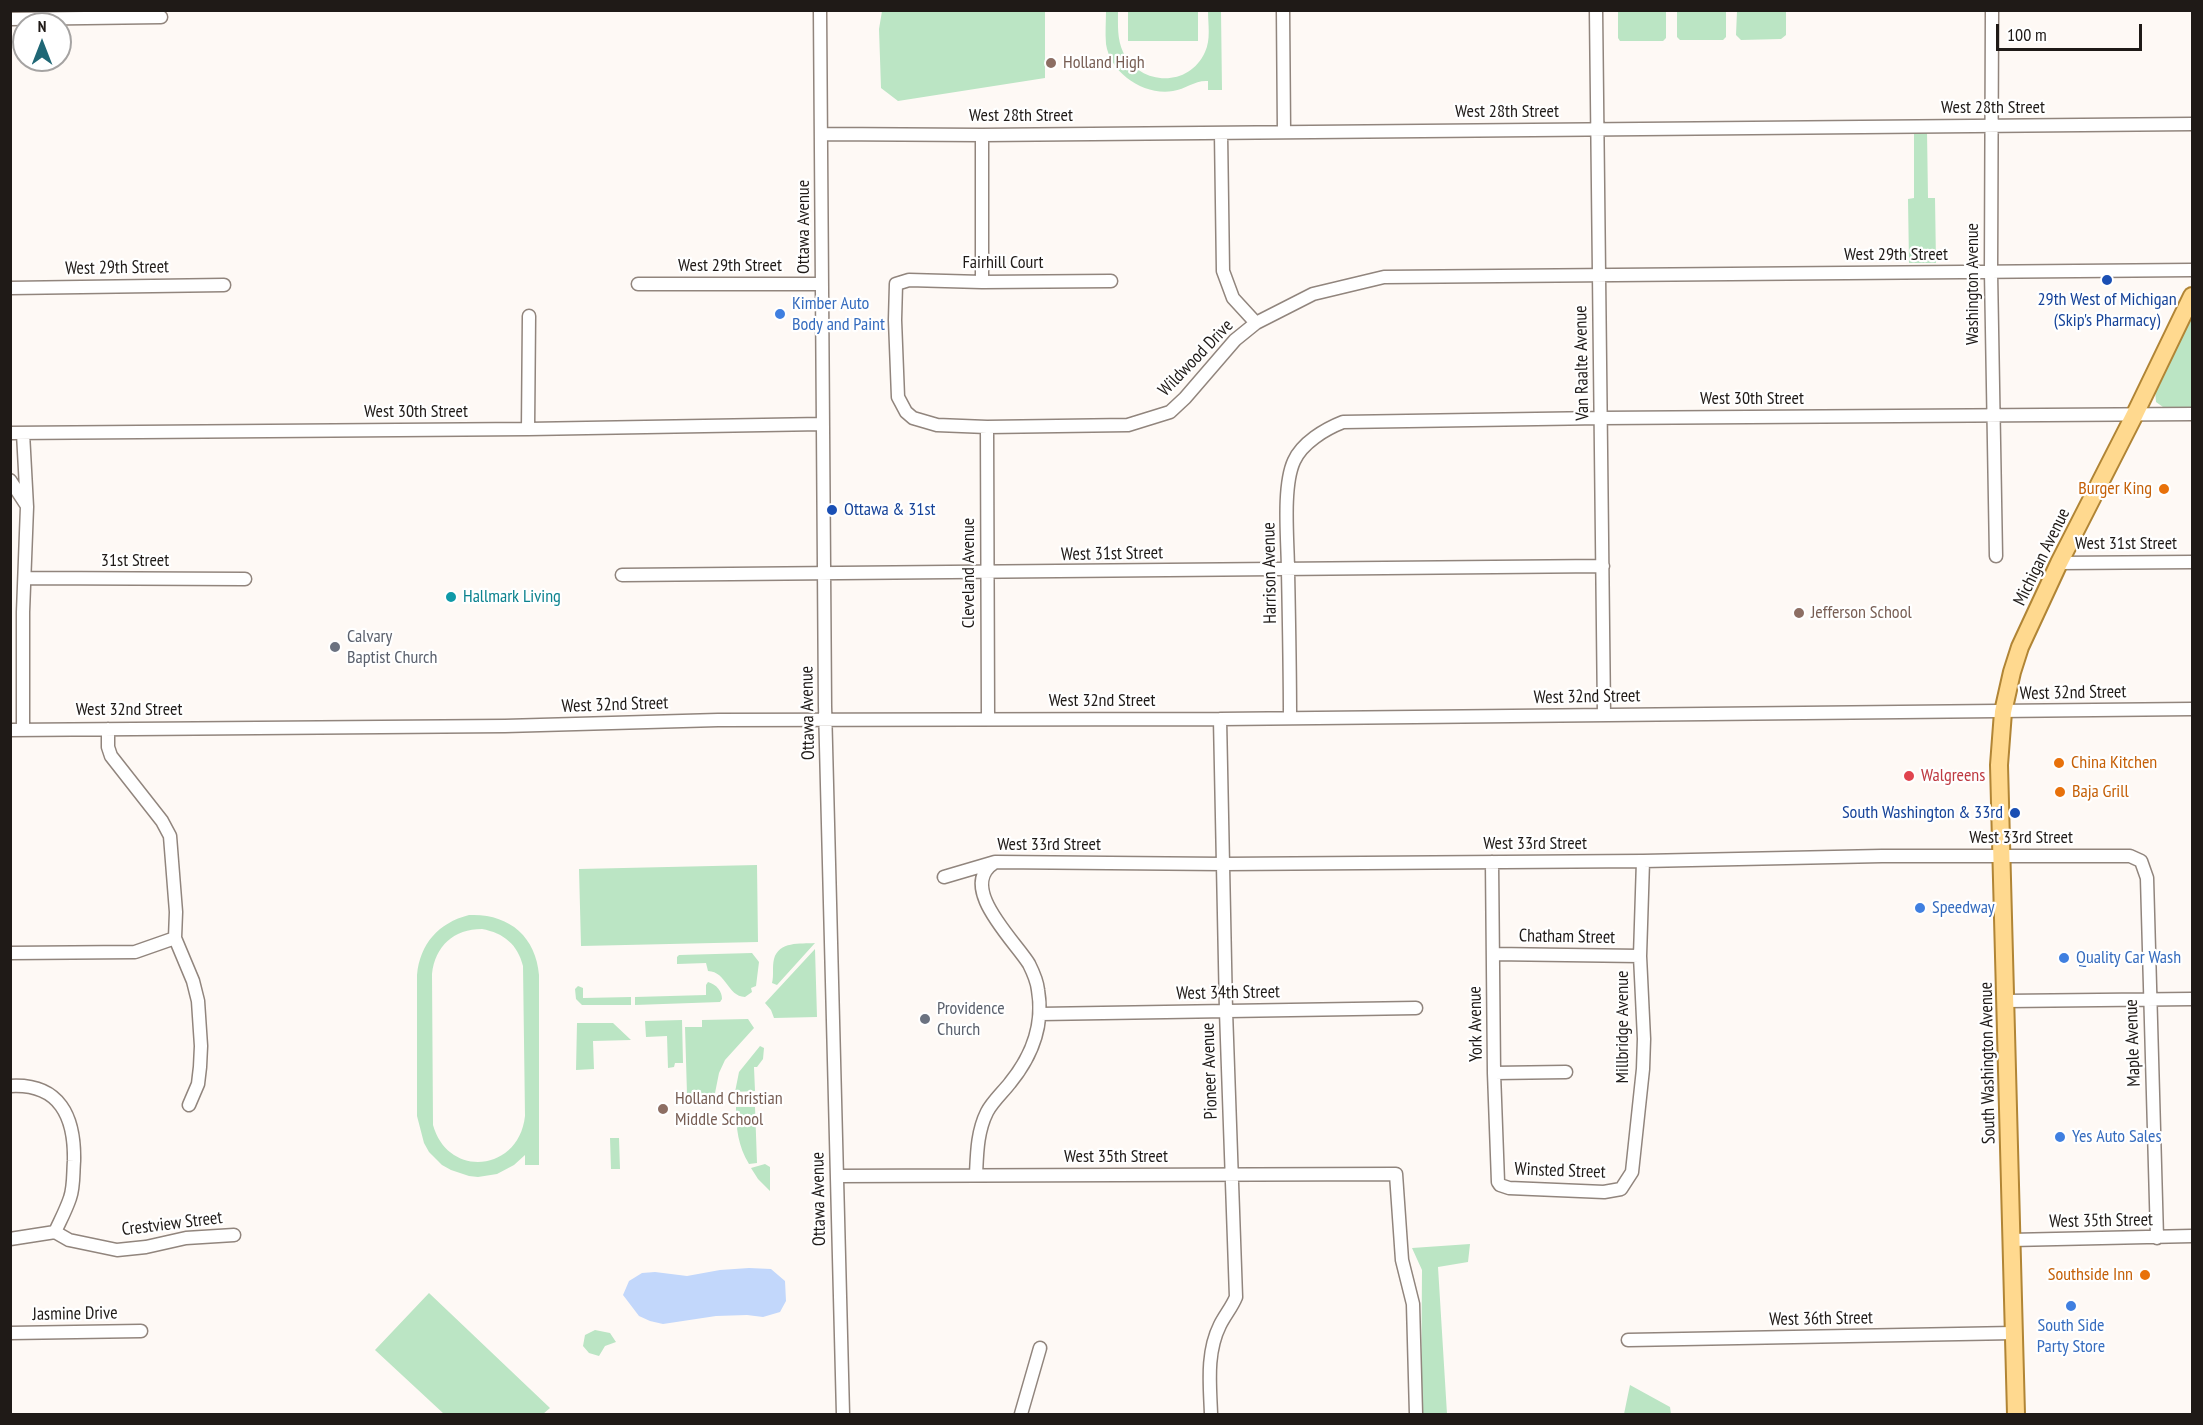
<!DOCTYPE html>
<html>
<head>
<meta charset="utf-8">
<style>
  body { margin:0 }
  #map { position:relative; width:2203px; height:1425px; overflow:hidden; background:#fef9f5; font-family:"PT Sans Narrow",sans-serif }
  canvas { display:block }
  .frame { position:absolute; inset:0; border:12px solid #1f1a17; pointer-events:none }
  .north { position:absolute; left:12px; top:12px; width:60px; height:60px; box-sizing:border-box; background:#fff; border:2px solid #a5a3a2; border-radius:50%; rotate:0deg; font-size:16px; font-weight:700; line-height:24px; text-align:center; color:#1f1a17 }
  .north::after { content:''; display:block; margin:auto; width:21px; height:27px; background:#1f6775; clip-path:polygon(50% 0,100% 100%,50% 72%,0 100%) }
  .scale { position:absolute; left:1996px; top:24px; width:146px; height:27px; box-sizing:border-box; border:3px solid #1f1a17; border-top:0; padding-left:8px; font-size:18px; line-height:21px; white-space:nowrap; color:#1f1a17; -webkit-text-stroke:4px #fff; paint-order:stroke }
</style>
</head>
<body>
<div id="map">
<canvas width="2203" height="1425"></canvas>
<div class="frame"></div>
<div class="north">N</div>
<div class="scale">100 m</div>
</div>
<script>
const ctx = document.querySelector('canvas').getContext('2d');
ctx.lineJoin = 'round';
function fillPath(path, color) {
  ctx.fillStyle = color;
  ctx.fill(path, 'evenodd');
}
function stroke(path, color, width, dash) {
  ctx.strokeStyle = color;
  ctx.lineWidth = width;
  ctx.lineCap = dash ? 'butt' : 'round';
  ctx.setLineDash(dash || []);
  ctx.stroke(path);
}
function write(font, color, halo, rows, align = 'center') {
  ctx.font = font + ' "PT Sans Narrow",sans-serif';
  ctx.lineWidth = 4.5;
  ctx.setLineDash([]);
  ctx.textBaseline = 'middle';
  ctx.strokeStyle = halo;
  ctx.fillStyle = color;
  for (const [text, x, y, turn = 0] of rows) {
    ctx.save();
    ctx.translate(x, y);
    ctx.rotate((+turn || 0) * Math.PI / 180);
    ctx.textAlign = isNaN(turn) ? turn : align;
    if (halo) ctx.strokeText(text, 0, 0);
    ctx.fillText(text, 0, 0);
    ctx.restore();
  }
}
fillPath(new Path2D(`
  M882,11H1045V78L898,101L881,88L879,29Z
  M1106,11H1118C1118,25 1117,39 1123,52C1140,86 1189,88 1205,52C1211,40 1208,24 1208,11H1221L1222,90H1208V81C1195,80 1186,89 1173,91C1144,96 1110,73 1106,44C1105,33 1106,21 1106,11Z
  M1128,11H1198V41H1128Z
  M1618,11H1666V38L1663,41H1620L1618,38Z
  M1677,11H1726V37L1723,40H1680L1677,37Z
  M1737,11H1786V35L1781,39L1741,40L1736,35Z
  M1914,131H1927L1928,198H1935L1936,263H1909L1908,199L1914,198Z
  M2192,315V407H2163L2156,402L2155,390Z
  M757,865L758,942L581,946L579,869Z
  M469,915C508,913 536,936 539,975V1165H525V1155L514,1165L497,1174L478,1177L469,1176L451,1170L442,1165L429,1152L424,1143L417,1116V975C420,944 438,923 469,915ZM482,929C504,933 518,945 523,966L525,1116C519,1172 448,1179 433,1125L432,974C435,946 454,929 482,929Z
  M815,943L777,985L772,983C774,975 772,967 774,959C779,941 800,944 815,943Z
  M815,949L817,1017L774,1018L771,1010L765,1003Z
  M752,953L759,962L756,986L751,988L752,992L745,997C727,996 727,972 708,971L706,963L677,964V957L679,955Z
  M708,982C717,985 722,991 722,999L720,1002L635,1005V997L706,995V985Z
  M578,986L583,988V998L631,997V1005H582L576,999L575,989Z
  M748,1019L754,1028L725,1060L719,1073L715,1093L708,1098H689L687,1094L685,1027H702V1020Z
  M682,1020L683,1063H675L674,1067L668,1068L667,1036L646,1037L645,1021Z
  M577,1023H613L631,1040L593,1041L594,1069L576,1070Z
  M760,1046L764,1048L763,1059L757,1067H754L755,1091L735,1092L739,1072Z
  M736,1107H755L757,1163L749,1164C738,1146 736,1128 736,1107Z
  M610,1138H619L620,1169H611Z
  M765,1164L770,1167V1191L758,1179L751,1168Z
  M1470,1244L1468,1262L1438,1267L1447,1414H1421L1422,1270L1412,1248Z
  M429,1293L550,1408L543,1414H444L375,1350Z
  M595,1330L610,1333L616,1342L605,1346L599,1356L589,1353L583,1346L585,1335Z
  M1630,1385L1670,1407L1671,1414H1624Z`), '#bbe5c4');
fillPath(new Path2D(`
  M749,1268L771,1269L785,1281L786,1301L780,1312L763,1317L747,1315L716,1316L663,1324L650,1321L639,1316L623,1295L629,1281L642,1273L655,1272L687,1276L720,1270Z`), '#c2d7fb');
const minor = new Path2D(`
  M820,10L825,706L843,1414
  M1283,10L1284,132
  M1596,10L1604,714
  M1992,10L1991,272L1996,556
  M10,19L161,17
  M1221,133L1223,271L1233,298L1256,323
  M822,134L982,135L2192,124
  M1111,281L982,282L909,280L896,284L895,320L898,397L906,412L913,418L937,425L987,427L1128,425L1170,412L1185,398L1235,340L1256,323L1313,294L1384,277L2192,270
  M982,282V135
  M638,284H822
  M10,288L224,285
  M987,427L988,718
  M528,429L529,316
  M10,433L528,429L822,424
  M23,433L27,507L23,612V729
  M10,480L27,506
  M2059,563L2192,562
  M622,575L1603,566
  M26,578L245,579
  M1290,718C1290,669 1289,620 1288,571C1288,543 1282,487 1294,461C1302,443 1325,429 1343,422L1601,418L2192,414
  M108,729V747L111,756L162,821L170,836L176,912L175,938L193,981L198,1001L201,1046L200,1067L198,1084L189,1105
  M10,730L505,726L718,720L1220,719L2192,709
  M1492,862L1494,1073L1498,1182L1500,1185L1509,1188L1604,1192L1621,1189L1632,1172L1643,1069L1644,1039L1640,956L1643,861
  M944,877L995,862L1224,864L1643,861L1882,856H2130L2141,861L2147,878L2157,1238
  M10,953L135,952L175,938
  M1493,954L1640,956
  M2006,1001L2192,999
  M1040,1014L1416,1008
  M1494,1073L1566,1072
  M10,1086C60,1083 75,1117 74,1161C73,1173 74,1187 70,1198C66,1210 60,1221 55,1232
  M976,1175C977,1154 977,1132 987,1112C992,1102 1003,1092 1010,1083C1032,1056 1044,1025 1038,990C1037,980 1033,972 1029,964C1015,941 957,887 994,863
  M837,1176L1396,1174L1402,1260L1413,1304L1416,1414
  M10,1239L55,1232L69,1240L117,1250L146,1247L186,1238L234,1235
  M2011,1240L2192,1236
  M10,1333L141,1331
  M1628,1340L2014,1333
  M1021,1414L1040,1348
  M1211,1414C1210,1385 1206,1353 1220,1325C1225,1315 1232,1307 1236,1297L1226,1011L1220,719`);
const major = new Path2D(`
  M2016,1414L1999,765L2003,712L2012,672L2020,647L2059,563L2135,414L2192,296`);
stroke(minor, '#91857d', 15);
stroke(major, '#b18535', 20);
stroke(minor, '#fff', 12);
stroke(major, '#ffd98f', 16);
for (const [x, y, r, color] of [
  [1051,63,6,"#8d6e63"],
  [2107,280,6,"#1a4fb4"],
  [780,314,6,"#3f7fe0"],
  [2164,489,6,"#e8710a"],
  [832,510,6,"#1a4fb4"],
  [451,597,6,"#0f9aa8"],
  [1799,613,6,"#8d6e63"],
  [335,647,6,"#6b7280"],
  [2059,763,6,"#e8710a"],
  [1909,776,6,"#e0444e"],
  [2060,792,6,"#e8710a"],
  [2015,813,6,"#1a4fb4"],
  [1920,908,6,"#3f7fe0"],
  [2064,958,6,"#3f7fe0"],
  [925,1019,6,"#6b7280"],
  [663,1109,6,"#8d6e63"],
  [2060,1137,6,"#3f7fe0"],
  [2145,1275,6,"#e8710a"],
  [2071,1306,6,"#3f7fe0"]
]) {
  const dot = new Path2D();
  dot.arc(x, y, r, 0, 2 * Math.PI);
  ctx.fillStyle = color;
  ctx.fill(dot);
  stroke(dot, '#fff', 2);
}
write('18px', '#785e54', '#fff', [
  ["Holland High",1063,63],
  ["Jefferson School",1811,613],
  ["Holland Christian",675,1099],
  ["Middle School",675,1120]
], 'left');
write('18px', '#1f1a17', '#fff', [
  ["West 28th Street",1993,108],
  ["West 28th Street",1507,112],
  ["West 28th Street",1021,116],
  ["Ottawa Avenue",804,227,-90],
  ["West 29th Street",1896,255],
  ["Fairhill Court",1003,263],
  ["West 29th Street",730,266],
  ["West 29th Street",117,268,-1],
  ["Washington Avenue",1973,284,-90],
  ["Wildwood Drive",1196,358,-46],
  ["Van Raalte Avenue",1582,363,-91],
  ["West 30th Street",1752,399],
  ["West 30th Street",416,412],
  ["West 31st Street",2126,544],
  ["West 31st Street",1112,554,-1],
  ["Michigan Avenue",2042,557,-64],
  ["31st Street",135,561],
  ["Cleveland Avenue",969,573,-90],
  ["Harrison Avenue",1270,573,-91],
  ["West 32nd Street",2073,693,-1],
  ["West 32nd Street",1587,697,-1],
  ["West 32nd Street",1102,701],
  ["West 32nd Street",615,705,-2],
  ["West 32nd Street",129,710],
  ["Ottawa Avenue",808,713,-91],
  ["West 33rd Street",2021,838],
  ["West 33rd Street",1535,844],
  ["West 33rd Street",1049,845],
  ["Chatham Street",1567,937,1],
  ["West 34th Street",1228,993,-1],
  ["York Avenue",1476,1024,-91],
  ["Millbridge Avenue",1623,1027,-90],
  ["Maple Avenue",2133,1043,-92],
  ["South Washington Avenue",1988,1063,-91],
  ["Pioneer Avenue",1210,1071,-92],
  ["West 35th Street",1116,1157],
  ["Winsted Street",1560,1171,2],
  ["Ottawa Avenue",819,1199,-91],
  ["West 35th Street",2101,1221,-1],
  ["Crestview Street",172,1224,-7],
  ["Jasmine Drive",75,1314,-1],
  ["West 36th Street",1821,1319,-1]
]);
write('18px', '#164399', '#fff', [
  ["29th West of Michigan",2107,300],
  ["(Skip's Pharmacy)",2107,321],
  ["Ottawa & 31st",844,510,"left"],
  ["South Washington & 33rd",2003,813,"right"]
]);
write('18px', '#366cbe', '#fff', [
  ["Kimber Auto",792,304],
  ["Body and Paint",792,325],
  ["Speedway",1932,908],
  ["Quality Car Wash",2076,958],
  ["Yes Auto Sales",2072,1137],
  ["South Side",2071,1326,"center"],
  ["Party Store",2071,1347,"center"]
], 'left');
write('18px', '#c56008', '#fff', [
  ["Burger King",2152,489],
  ["China Kitchen",2071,763,"left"],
  ["Baja Grill",2072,792,"left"],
  ["Southside Inn",2133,1275]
], 'right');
write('18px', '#0d838f', '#fff', [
  ["Hallmark Living",463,597]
], 'left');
write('18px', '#5b616d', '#fff', [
  ["Calvary",347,637],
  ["Baptist Church",347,658],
  ["Providence",937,1009],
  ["Church",937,1030]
], 'left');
write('18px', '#be3a42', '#fff', [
  ["Walgreens",1921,776]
], 'left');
</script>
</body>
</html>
